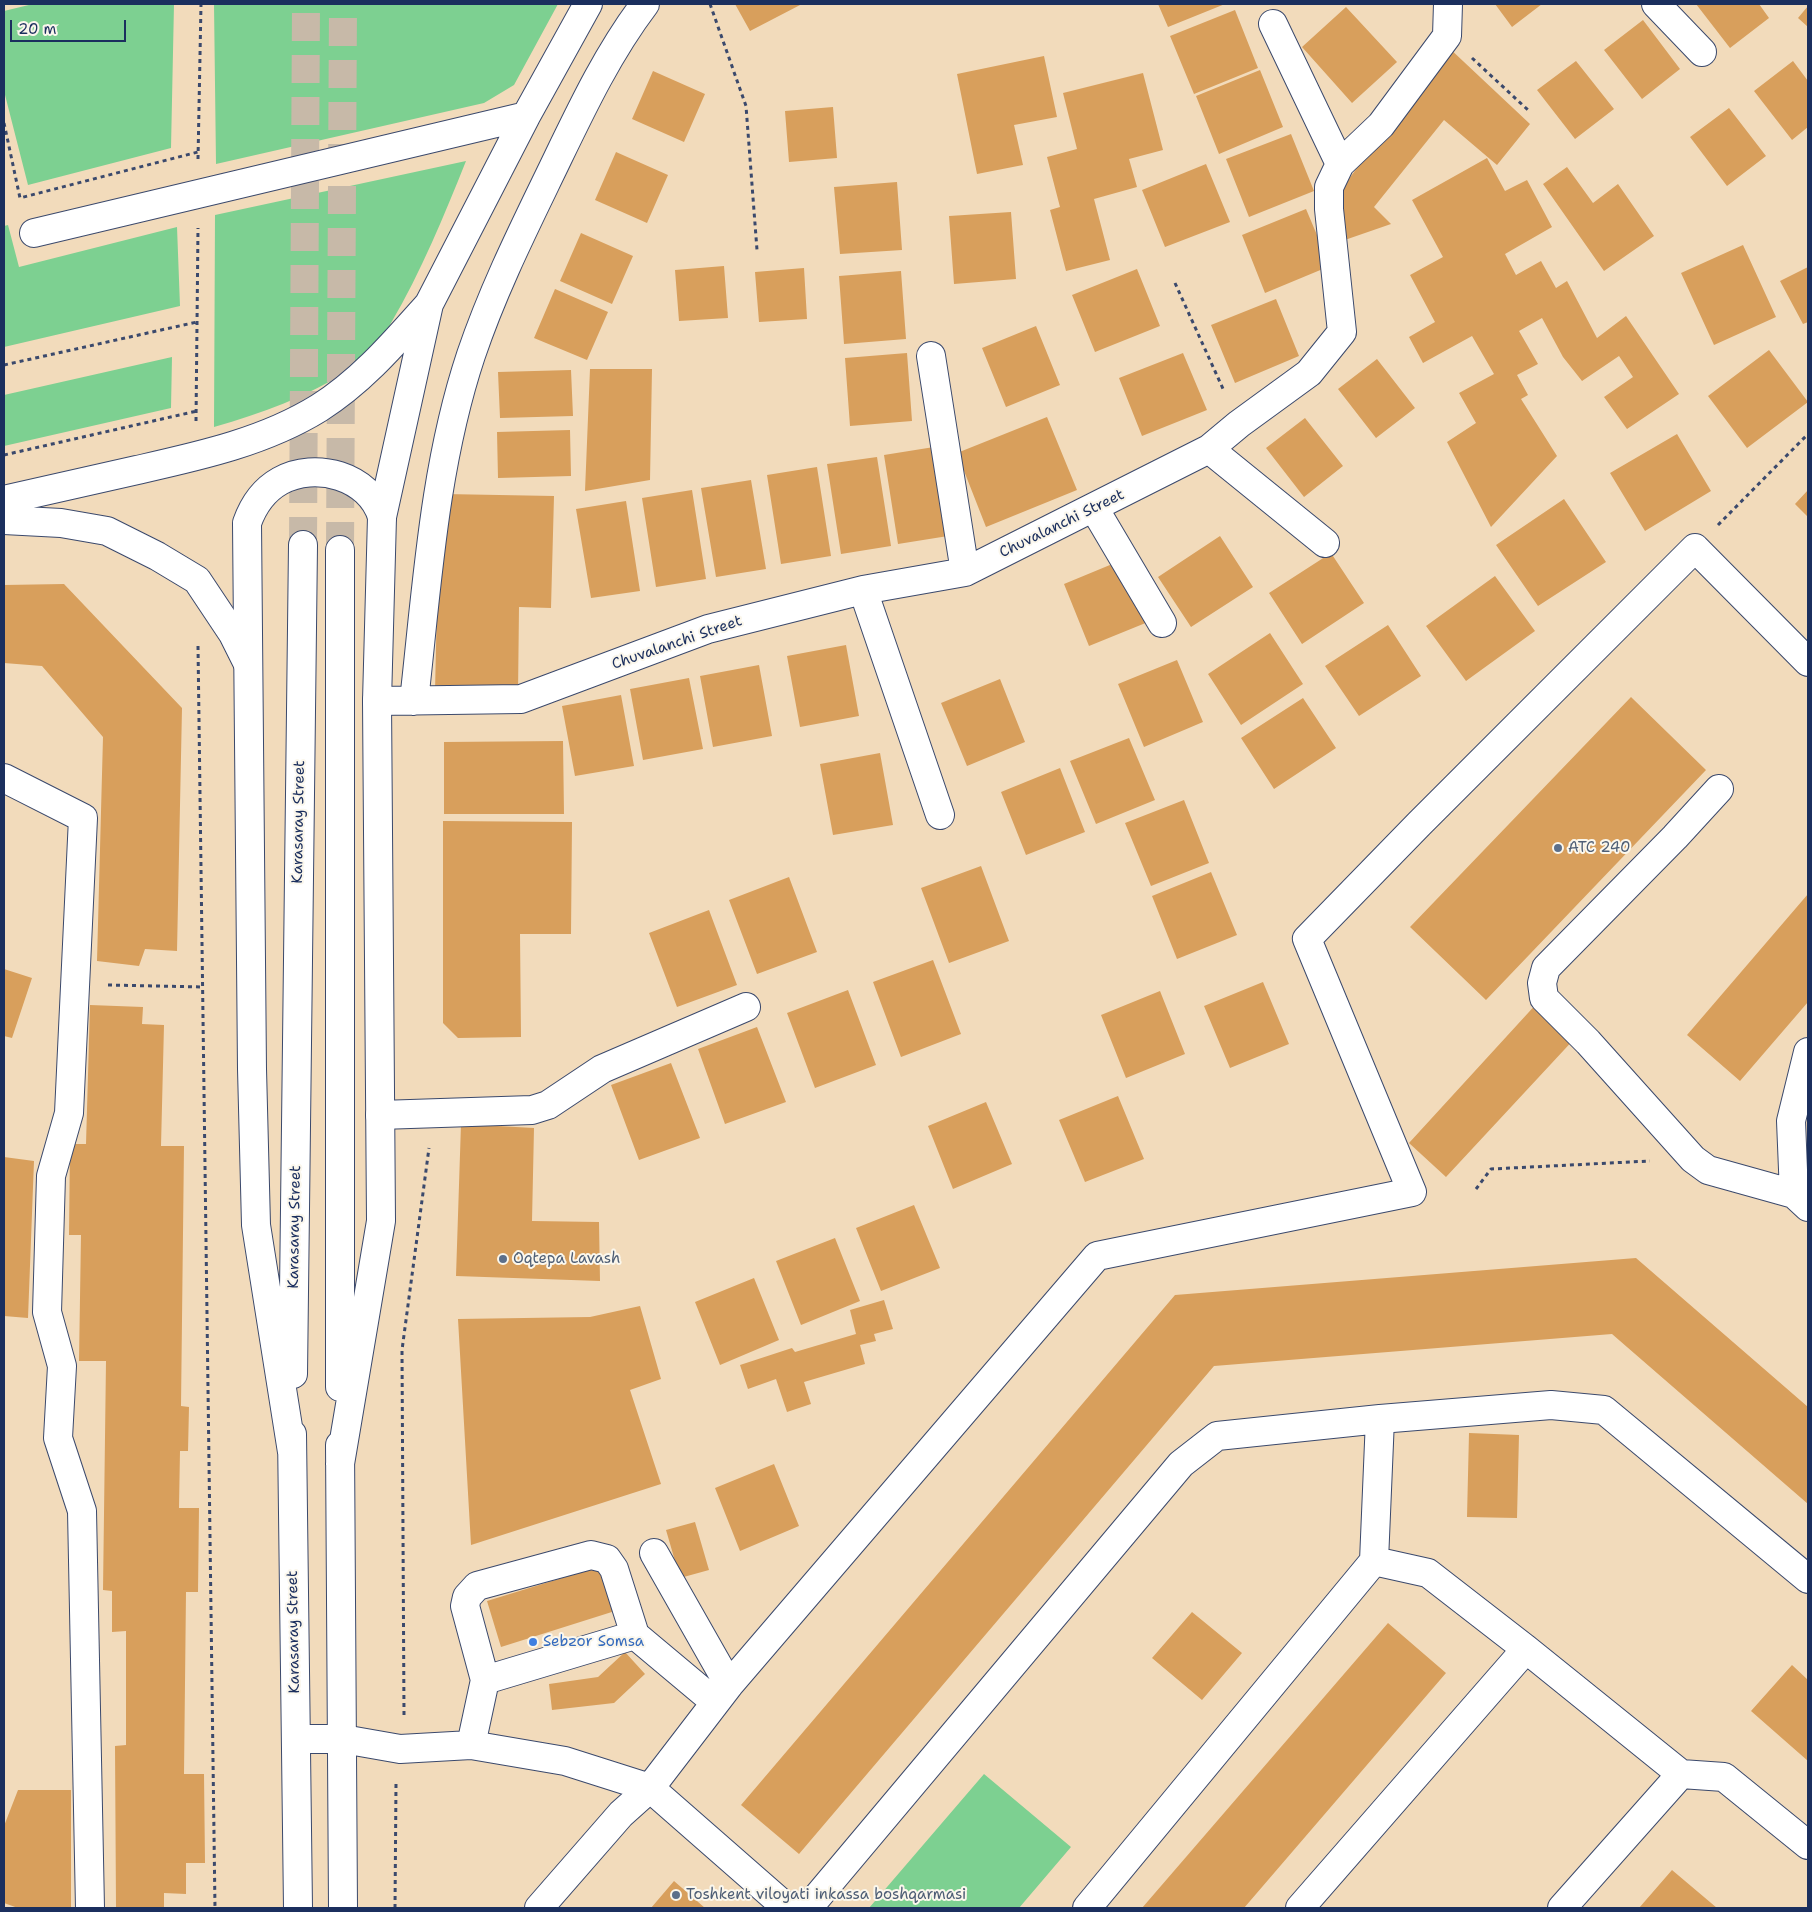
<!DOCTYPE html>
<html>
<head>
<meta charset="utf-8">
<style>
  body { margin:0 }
  #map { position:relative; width:1812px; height:1912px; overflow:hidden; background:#f2dbbb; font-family:"Shantell Sans",sans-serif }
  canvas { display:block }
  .frame { position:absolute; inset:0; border:5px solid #1b2f5e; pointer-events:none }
  .scale { position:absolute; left:10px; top:20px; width:116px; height:22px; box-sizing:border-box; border:2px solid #1b2f5e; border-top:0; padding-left:6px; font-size:15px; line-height:18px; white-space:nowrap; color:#1b2f5e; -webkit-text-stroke:4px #fbf7ec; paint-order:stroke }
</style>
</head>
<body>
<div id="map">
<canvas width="1812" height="1912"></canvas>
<div class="frame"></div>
<div class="scale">20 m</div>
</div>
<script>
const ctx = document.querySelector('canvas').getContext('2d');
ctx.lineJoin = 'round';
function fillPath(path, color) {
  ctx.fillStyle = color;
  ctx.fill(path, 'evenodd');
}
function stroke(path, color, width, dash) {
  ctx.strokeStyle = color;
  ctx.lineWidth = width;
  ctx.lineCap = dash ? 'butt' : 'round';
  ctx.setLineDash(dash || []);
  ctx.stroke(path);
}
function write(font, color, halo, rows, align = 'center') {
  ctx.font = font + ' "Shantell Sans",sans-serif';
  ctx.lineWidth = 4;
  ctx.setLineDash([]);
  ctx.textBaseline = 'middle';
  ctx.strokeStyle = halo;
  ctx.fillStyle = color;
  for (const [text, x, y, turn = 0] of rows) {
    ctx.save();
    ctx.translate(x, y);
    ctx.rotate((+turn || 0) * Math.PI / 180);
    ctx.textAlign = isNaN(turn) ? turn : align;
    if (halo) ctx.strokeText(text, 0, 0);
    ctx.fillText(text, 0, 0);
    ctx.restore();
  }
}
fillPath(new Path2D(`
  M33,4H174L171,148L28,185L4,91V11Z
  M214,4H558L514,85L484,103L216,164Z
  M466,161C444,216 421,272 391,323C385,333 380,347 372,356C366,362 356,366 349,370C307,397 262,413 214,427L215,215Z
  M8,225L19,267L177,227L180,306L4,347V226Z
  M172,357L171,408L4,446V395Z
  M984,1774L1071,1847L1019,1908H869Z`), '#7dd091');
fillPath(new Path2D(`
  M735,4H802L750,31Z
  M1158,4H1225L1168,27Z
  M1495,4H1542L1512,27Z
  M1696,4H1759L1769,18L1730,48Z
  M1808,6V27L1798,18Z
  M1346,7L1397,62L1352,103L1302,47Z
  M1235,10L1258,68L1194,94L1170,36Z
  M1643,20L1680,69L1642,99L1604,50Z
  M1447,46L1530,124L1497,165L1444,120L1374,207L1391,224L1339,242L1340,191Z
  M1044,56L1057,117L1014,125L1023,165L977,174L957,74Z
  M1576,61L1614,109L1575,139L1537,90Z
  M1793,61L1808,81V127L1792,140L1754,91Z
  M1260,70L1283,127L1219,154L1196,96Z
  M653,71L705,94L684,142L632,119Z
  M1143,73L1163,150L1129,159L1137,187L1094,199L1110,260L1066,271L1050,210L1060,207L1047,157L1077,149L1063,93Z
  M833,107L837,158L789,162L785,111Z
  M1729,108L1766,156L1727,186L1690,137Z
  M1291,134L1314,191L1249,217L1226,159Z
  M616,152L668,175L647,223L595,200Z
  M1487,158L1505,191L1527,180L1552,227L1505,254L1516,275L1541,261L1556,288L1567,281L1597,338L1626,316L1679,394L1627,429L1604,397L1633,377L1619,356L1582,381L1563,357L1542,318L1519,331L1538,364L1517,375L1528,395L1521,399L1557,456L1491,527L1447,442L1476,423L1459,393L1494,374L1472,336L1423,363L1409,337L1435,322L1410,275L1443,257L1412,200Z
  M1206,164L1230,222L1165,247L1142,190Z
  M1567,167L1593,203L1618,184L1654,236L1604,271L1543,184Z
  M897,182L902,250L840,254L834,187Z
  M1306,209L1330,266L1265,293L1242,235Z
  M1011,212L1016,279L954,284L949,216Z
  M581,233L633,256L612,304L560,281Z
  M1743,245L1776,317L1714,345L1681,273Z
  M724,266L728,318L679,321L675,270Z
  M1808,267V322L1803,324L1780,281Z
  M804,268L807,319L759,322L755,272Z
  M1137,269L1160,326L1095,352L1072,295Z
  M901,271L906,339L844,344L839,276Z
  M555,289L608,312L587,360L534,338Z
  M1276,299L1299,356L1235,383L1211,325Z
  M1036,326L1060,385L1006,407L982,348Z
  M1769,350L1808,402L1747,448L1708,396Z
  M907,353L912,421L850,426L845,358Z
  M1183,353L1207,410L1142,436L1119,378Z
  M1377,359L1415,408L1376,438L1338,389Z
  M590,369H652L650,480L585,491Z
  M571,370L573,416L500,418L498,372Z
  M1047,417L1077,490L986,527L957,453Z
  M1305,418L1343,466L1304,497L1266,448Z
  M570,430L571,476L498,478L497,432Z
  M1677,434L1711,491L1645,531L1610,473Z
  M934,447L948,536L898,544L884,455Z
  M877,457L891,546L841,554L827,464Z
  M817,467L831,556L781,564L767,475Z
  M751,480L766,569L716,577L701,488Z
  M692,490L706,579L656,587L642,498Z
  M1808,490V517L1795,504Z
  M444,494L554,496L551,608L519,607L518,694L435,692L438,558Z
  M1564,499L1606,562L1538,606L1496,545Z
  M626,501L640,591L591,598L576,509Z
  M1220,536L1253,587L1191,627L1158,577Z
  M1331,553L1364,603L1302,644L1269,593Z
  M1122,560L1148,622L1089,646L1064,584Z
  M1495,576L1535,631L1466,681L1426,626Z
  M64,584L182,708L177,951L145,949L139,966L97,961L103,737L42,666L4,663V585Z
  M1388,625L1421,676L1359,716L1325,666Z
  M1270,633L1303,684L1241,725L1208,674Z
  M846,645L859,716L800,727L787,656Z
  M1177,660L1203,722L1144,747L1118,684Z
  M759,665L772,736L713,747L700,676Z
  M689,678L703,749L643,760L630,689Z
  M1000,679L1025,742L967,766L941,703Z
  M621,695L634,766L575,776L562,706Z
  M1631,697L1706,770L1486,1000L1410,927Z
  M1303,698L1336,748L1274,789L1241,738Z
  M1129,738L1155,800L1096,824L1070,761Z
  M563,741L564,814H444V742Z
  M880,753L893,825L833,835L820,764Z
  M1060,768L1085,832L1026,855L1001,792Z
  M1184,800L1209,863L1151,886L1125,823Z
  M443,821L572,822L571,934H520L521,1037L458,1038L443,1023Z
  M981,866L1009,941L949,963L921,888Z
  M1211,872L1237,935L1177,959L1152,896Z
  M789,877L817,952L757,974L729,900Z
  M1808,894V1002L1740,1081L1687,1035Z
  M709,910L737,985L677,1007L649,933Z
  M933,960L961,1034L901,1057L873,982Z
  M4,969L32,978L12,1038L4,1036Z
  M1263,982L1289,1044L1230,1068L1204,1006Z
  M848,990L876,1065L815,1088L787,1013Z
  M1160,991L1185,1054L1126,1078L1101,1015Z
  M1539,1001L1577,1036L1446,1177L1409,1143Z
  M90,1005L143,1007L142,1024L164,1025L161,1146H184L181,1406L189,1407L188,1451H180L179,1508H199L198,1592H186L184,1774H204L205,1863H186V1894L164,1893V1908H116L115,1746L126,1745V1631L112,1632V1591L103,1590L106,1361H79L81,1235H69L70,1144H86Z
  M757,1027L786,1102L725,1124L698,1049Z
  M671,1063L700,1138L639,1160L611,1085Z
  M1118,1096L1144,1159L1085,1182L1059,1120Z
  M986,1102L1012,1164L953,1189L928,1126Z
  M461,1124L534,1128L532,1221L599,1222L600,1281L456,1276Z
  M4,1157L34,1161L28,1318L4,1316Z
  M914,1205L940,1268L881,1291L856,1228Z
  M835,1238L860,1301L801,1325L776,1261Z
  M1636,1258L1808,1407V1504L1612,1334L1214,1366L799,1854L741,1805L1175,1295Z
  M754,1278L779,1340L720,1365L695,1302Z
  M884,1300L893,1329L874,1334L876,1341L860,1345L865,1364L804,1382L811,1404L787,1412L776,1379L748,1389L740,1365L792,1348L795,1352L856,1334L850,1310Z
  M640,1306L661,1379L630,1390L661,1484L471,1545L458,1319L590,1317Z
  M1469,1433L1519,1435L1517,1518L1467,1517Z
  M774,1464L799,1526L740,1551L715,1488Z
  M695,1522L709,1570L680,1578L666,1530Z
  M601,1566L615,1611L501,1647L487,1601Z
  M1192,1612L1242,1653L1202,1700L1152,1658Z
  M1388,1623L1446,1673L1244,1908H1142Z
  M625,1652L645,1674L614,1703L552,1710L549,1684L598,1677Z
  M1792,1665L1808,1680V1761L1751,1711Z
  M18,1790H71V1908H18L4,1903V1826Z
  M1672,1870L1717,1908H1639Z
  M674,1881L705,1908H651Z`), '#d89f5c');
stroke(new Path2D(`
  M303,545L306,4
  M340,550L343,4`), '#c7b9a8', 28, [28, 14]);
const minor = new Path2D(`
  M1656,4L1702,52
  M1273,24L1340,164
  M34,233L526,116
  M931,356L965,572
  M1209,449L1325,543
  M4,500C48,490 92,480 137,470C199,456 264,442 319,408C362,381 395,342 429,304
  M1094,508L1162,623
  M382,517L429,304L526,116L588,4
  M4,520L61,523L107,531L157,556L197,580L233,634L248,664
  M863,590L940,815
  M377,701L521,699L708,629L863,590L965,572L1209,449L1239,424L1309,373L1342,332L1329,209V187L1340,164L1381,125L1447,36L1448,4
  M414,701C427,586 434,466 471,355C493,290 523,230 553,168C580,112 607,54 645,4
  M4,778L83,818L69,1113L51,1176L47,1312L62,1366L58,1438L82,1511L90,1908
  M1719,789L1675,837L1546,968L1542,983L1544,998L1588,1042L1693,1159L1708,1170L1794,1194L1808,1207
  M380,1115L532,1110L548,1105L602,1069L746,1007
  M1794,1194L1791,1121L1808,1052
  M654,1553L729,1685
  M1374,1561L1380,1419
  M485,1680L465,1606L467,1597L477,1586L591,1555L607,1559L614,1569L635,1635
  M296,1739H343L400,1749L471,1745L565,1761L650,1788L787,1908
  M471,1745L485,1680L635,1635L715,1702
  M539,1908L621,1814L650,1788L729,1685L1097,1256L1412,1192L1307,939L1419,824L1695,548L1808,662
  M808,1908L1181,1464L1217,1436L1380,1419L1551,1405L1604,1410L1808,1579
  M1087,1908L1374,1561L1428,1573L1526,1649L1681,1774L1724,1777L1808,1845
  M1300,1908L1526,1649
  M1562,1908L1681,1774`);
const major = new Path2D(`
  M340,550V1387
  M293,1374L303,545
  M292,1434L298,1908
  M340,1445L343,1908
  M292,1452L256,1225L252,1069L247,523C253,506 264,490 280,481C315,461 370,476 382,517L377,701L381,1221L340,1464`);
stroke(minor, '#3b496c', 30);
stroke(major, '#3b496c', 30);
stroke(new Path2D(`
  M710,4L746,106L757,250
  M1472,58L1528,110
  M4,123L20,198L198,152
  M198,159L201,4
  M1175,283L1224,391
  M4,365L197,322
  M196,421L198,228
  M4,455L197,411
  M1718,525L1808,434
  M198,646L215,1908
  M108,985L203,987
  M1476,1189L1491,1169L1650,1161
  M404,1715L402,1350L429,1148
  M395,1908L396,1783`), '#3b496c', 3, [4, 4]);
stroke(minor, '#fff', 28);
stroke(major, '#fff', 28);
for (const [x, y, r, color] of [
  [1558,848,5,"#5c6f8a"],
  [503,1259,5,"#5c6f8a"],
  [533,1642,5,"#3f7fe0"],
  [676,1895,5,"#5c6f8a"]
]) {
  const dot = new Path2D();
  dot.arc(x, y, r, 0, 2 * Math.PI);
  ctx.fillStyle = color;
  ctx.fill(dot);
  stroke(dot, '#fbf7ec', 2);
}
write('15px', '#1b2f5e', '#fbf7ec', [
  ["Chuvalanchi Street",1062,524,-26],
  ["Chuvalanchi Street",677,643,-19],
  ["Karasaray Street",299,822,-89],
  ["Karasaray Street",295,1227,-89],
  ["Karasaray Street",294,1632,-91]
]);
write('15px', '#4e5e75', '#fbf7ec', [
  ["АТС 240",1568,848],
  ["Oqtepa Lavash",513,1259],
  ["Toshkent viloyati inkassa boshqarmasi",686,1895]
], 'left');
write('15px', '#366cbe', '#fbf7ec', [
  ["Sebzor Somsa",543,1642]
], 'left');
</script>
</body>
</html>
